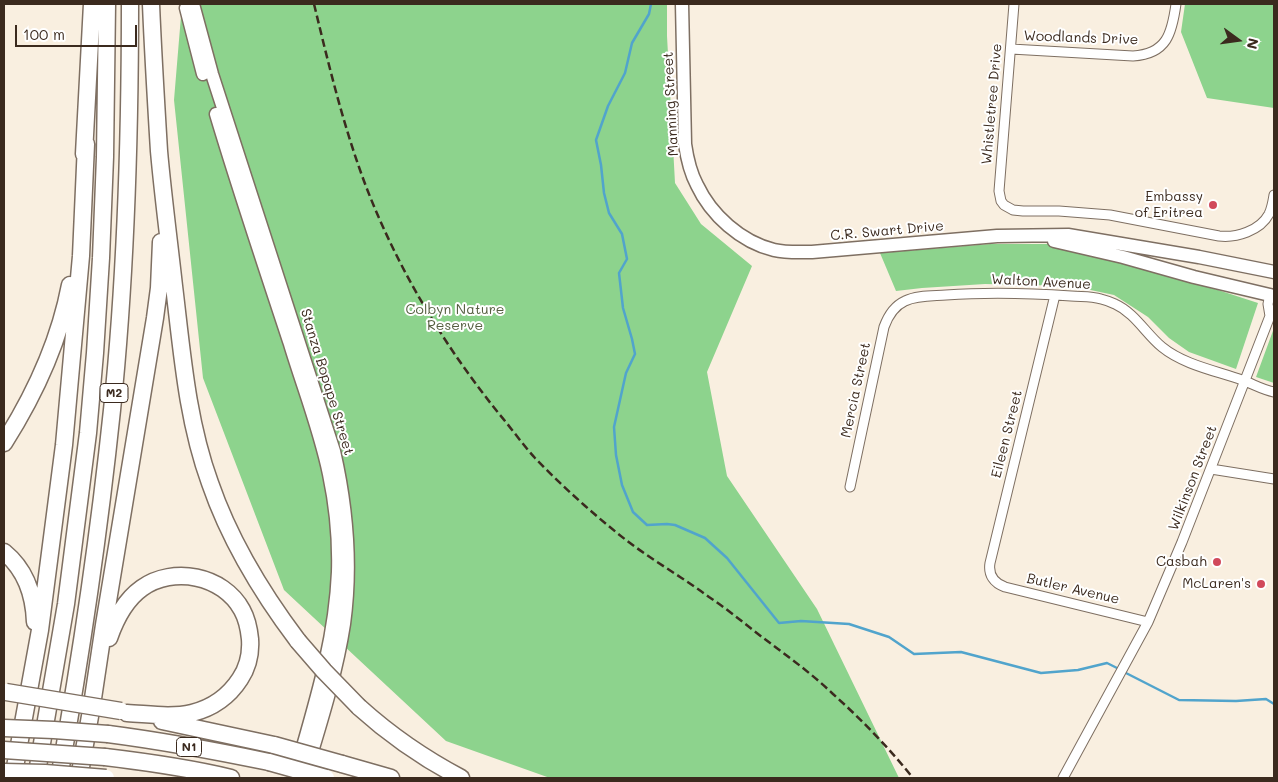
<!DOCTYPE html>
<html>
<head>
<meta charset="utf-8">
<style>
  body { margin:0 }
  #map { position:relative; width:1278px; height:782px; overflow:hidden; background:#f9efe0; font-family:Mali,sans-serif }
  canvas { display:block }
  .frame { position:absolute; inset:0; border:5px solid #3b2a1e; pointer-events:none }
  .north { position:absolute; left:1213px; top:15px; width:50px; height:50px; -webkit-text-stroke:4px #fff; paint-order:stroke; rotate:104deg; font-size:14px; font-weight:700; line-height:20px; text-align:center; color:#3b2a1e }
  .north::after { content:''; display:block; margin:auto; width:18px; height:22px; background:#3b2a1e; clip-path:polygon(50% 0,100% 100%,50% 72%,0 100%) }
  .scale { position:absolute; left:15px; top:25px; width:122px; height:22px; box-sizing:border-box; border:2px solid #3b2a1e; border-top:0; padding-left:6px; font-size:15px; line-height:18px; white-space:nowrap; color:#3b2a1e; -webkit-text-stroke:4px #fff; paint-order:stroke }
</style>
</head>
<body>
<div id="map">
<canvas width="1278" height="782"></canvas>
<div class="frame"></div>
<div class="north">N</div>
<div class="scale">100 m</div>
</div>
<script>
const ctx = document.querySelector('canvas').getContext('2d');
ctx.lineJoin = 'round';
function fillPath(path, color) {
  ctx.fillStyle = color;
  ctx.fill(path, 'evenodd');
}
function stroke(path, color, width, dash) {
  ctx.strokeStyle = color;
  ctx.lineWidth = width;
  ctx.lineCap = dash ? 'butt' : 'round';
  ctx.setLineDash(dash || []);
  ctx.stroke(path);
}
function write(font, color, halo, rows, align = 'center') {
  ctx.font = font + ' Mali,sans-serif';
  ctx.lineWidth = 4;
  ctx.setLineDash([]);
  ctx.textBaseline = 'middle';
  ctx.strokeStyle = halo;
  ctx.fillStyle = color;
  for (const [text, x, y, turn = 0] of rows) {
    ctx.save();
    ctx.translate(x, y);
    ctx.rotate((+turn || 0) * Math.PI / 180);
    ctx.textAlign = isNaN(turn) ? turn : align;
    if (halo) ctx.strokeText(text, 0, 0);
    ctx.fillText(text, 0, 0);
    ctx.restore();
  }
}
fillPath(new Path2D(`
  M182,4H667V36L675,183L701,224L752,266L707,372L727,476L817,609L899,778H550L446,741L284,590L203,378L174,100Z
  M1185,4H1274V108L1207,98L1181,32Z
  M990,244H1052L1218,290L1258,303L1236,369L1189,352L1169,338L1148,317L1114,295L1072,286L985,284L922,288L896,291L880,253Z
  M1274,328V383L1256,377Z`), '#8dd38d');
stroke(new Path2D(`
  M651,4L649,14L632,43L625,73L608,106L596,140L601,165L604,193L609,213L622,234L627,259L619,273L623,308L632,339L635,354L626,373L614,427L616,455L622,485L633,512L647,525L667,524L675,525L705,538L727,558L779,623L801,621L849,624L889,637L914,654L961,652L1041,673L1078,670L1107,663L1119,669
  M1124,672L1179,700L1236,701L1266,699L1274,704`), '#51a4cc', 2.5);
const street = new Path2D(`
  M1014,4L999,191L1001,201L1004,205L1013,210L1023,211H1059L1110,215L1219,236C1236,238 1260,231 1269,214C1272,208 1273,201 1274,195
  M1011,49L1133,56C1167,54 1172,33 1176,4
  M1270,294L1268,304L1270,316
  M1055,295L990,563C988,575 994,583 1005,587L1148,622
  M1211,469L1274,479
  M850,487L884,327C888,316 894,306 905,301C917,295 933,296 946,295C987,292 1029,293 1071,296C1081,297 1091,296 1101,299C1105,300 1111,302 1115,304C1135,313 1146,334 1162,347C1184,365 1217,371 1242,380C1253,384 1263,390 1274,392
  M1063,778L1148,622L1182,542L1270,316L1274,310`);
const secondary = new Path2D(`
  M193,4L212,74L334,451C347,508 352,566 344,624C336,676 319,728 304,778
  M682,4L685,144C687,158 690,172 697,185C711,215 741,242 774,250C787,253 800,252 812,252L997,236L1068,235L1199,257L1274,272
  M186,8L203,74
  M216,114C239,191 265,268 290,344C303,387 320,430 329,474C336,507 339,539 338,572C335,644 313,710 294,778
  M1054,241L1123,257L1194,277L1274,296`);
const highway = new Path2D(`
  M151,4C153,53 156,102 159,151C163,196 169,241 174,286C182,352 187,420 210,483C230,541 261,592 298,641
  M84,154L92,4
  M4,443C35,394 59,343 70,285
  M4,552C26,570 34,594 35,622
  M109,638C116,618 125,600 142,588C173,566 223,575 242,610C247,619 249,629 250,639C251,653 248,667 240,679C229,696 212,708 192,713C171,718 148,714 127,713
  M359,707C390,735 425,759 461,778
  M162,721L274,745
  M108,734C162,741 216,751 269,762
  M105,757C147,762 190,768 231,778
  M342,764L391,778
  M13,778L40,630L64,445L81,256L86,144
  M36,778L66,604L88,433L95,353L101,258L105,157L107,4
  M59,778C81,656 99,534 112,410C126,275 130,139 130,4
  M79,778L92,705L104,625L155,318L159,288L161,242`);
stroke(street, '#7e6f62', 11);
stroke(secondary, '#7e6f62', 15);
stroke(highway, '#7e6f62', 19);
stroke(street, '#fff', 9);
stroke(secondary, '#fff', 12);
stroke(highway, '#fff', 16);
stroke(new Path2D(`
  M314,4C329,66 344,129 367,189C399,271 445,347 500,415C512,429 523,445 535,458C563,487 594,515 626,540C652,560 682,577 709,597C727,609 744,623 762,637C786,655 811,673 833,694C862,720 889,748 913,778`), '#3b2a1e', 2.5, [8, 4]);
const highwayBridge = new Path2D(`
  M298,641L324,671L359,707
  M6,692L121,711
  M4,728L54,730L108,734
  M274,745L342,764
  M4,750L105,757
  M269,762L326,778
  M4,772L45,773L106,778`);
stroke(highwayBridge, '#7e6f62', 19, []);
stroke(highwayBridge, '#fff', 16);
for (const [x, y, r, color] of [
  [1213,205,5,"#d1495b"],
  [1217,562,5,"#d1495b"],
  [1261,584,5,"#d1495b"]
]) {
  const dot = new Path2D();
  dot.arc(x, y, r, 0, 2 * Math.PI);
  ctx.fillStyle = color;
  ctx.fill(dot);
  stroke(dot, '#fff', 2);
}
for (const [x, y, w] of [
  [114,393,28],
  [189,747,25]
]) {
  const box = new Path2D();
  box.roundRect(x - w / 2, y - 9.5, w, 19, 4);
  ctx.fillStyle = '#fff';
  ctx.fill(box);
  stroke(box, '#3b2a1e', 1);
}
write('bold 12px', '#3b2a1e', null, [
  ["M2",114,393],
  ["N1",189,747]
]);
write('14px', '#3b2a1e', '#fff', [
  ["Woodlands Drive",1081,38,2],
  ["Manning Street",671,104,-93],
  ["Whistletree Drive",992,104,-85],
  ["C.R. Swart Drive",887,231,-5],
  ["Walton Avenue",1041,282,3],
  ["Stanza Bopape Street",327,382,73],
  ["Mercia Street",856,390,-78],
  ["Eileen Street",1007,434,-76],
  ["Wilkinson Street",1193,478,-69],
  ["Butler Avenue",1073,589,13]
]);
write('14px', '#3b2a1e', '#fff', [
  ["Embassy",1203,197],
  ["of Eritrea",1203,213],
  ["Casbah",1207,562],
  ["McLaren's",1251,584]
], 'right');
write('14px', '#545d3f', '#fff', [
  ["Colbyn Nature",455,310],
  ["Reserve",455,326]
]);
</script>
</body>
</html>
